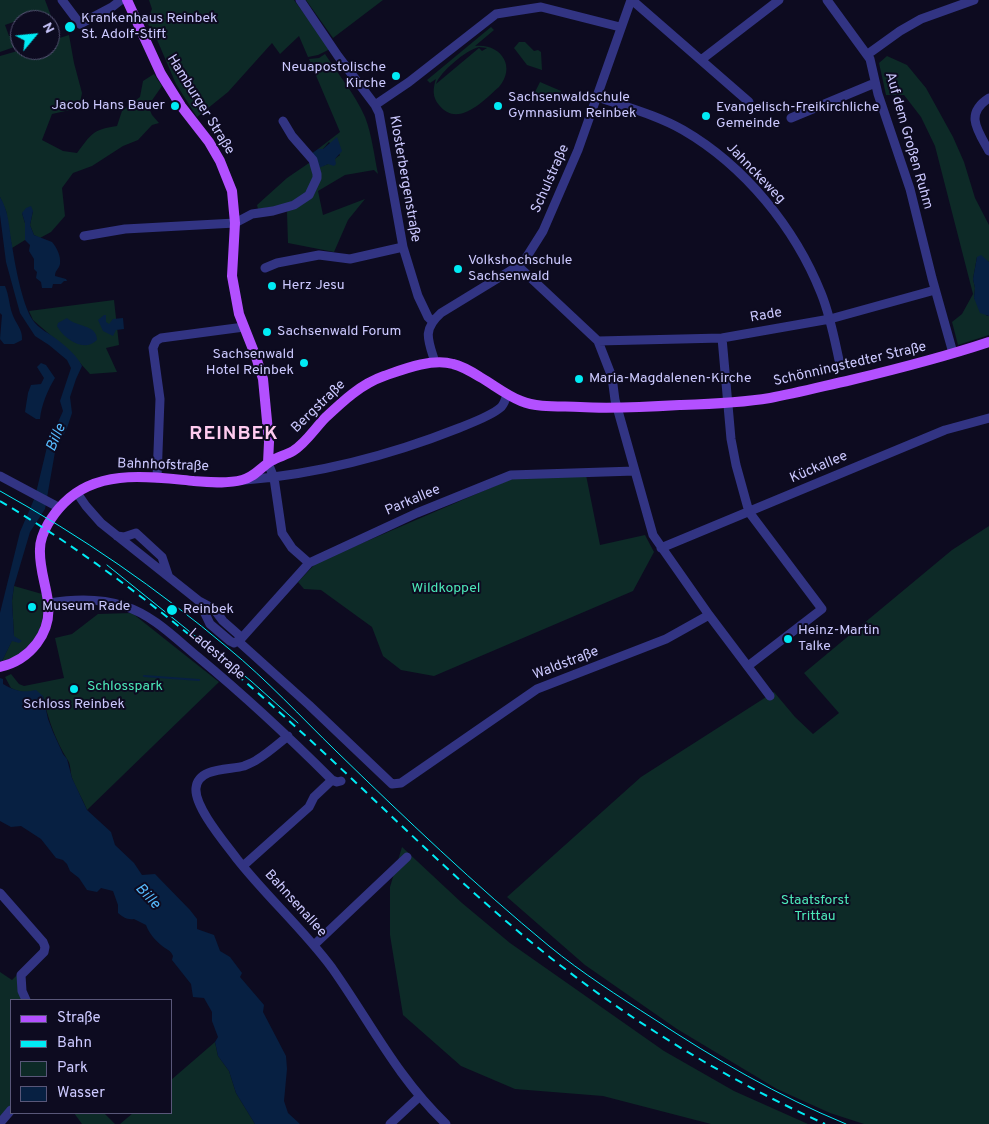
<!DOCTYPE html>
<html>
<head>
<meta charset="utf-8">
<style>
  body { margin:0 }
  #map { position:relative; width:989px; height:1124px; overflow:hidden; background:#0d0b20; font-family:Overpass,sans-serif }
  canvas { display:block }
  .legend { position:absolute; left:10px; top:999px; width:162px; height:115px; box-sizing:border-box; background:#0d0b20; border:1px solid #595779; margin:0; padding:6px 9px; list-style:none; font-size:15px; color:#ccc9ff }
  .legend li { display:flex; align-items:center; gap:10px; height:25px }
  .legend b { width:25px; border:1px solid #595779 }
  .north { position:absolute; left:10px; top:10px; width:50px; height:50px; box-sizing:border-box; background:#0d0b20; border:1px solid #595779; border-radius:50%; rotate:62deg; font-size:14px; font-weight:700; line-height:20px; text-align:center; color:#ccc9ff }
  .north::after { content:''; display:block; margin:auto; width:18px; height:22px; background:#00ebf4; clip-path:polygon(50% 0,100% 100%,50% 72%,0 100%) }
</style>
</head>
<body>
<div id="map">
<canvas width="989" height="1124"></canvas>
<ul class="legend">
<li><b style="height:6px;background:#b350ff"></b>Straße</li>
<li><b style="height:6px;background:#00ebf4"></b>Bahn</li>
<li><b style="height:14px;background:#0d2a27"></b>Park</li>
<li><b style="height:14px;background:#072042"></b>Wasser</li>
</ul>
<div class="north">N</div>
</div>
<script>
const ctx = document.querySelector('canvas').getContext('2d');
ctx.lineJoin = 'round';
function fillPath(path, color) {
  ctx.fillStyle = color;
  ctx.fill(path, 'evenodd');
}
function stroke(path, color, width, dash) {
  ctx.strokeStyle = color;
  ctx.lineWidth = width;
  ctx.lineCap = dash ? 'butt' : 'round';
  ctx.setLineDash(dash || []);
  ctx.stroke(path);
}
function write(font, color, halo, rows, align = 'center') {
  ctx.font = font + ' Overpass,sans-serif';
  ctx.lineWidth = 4;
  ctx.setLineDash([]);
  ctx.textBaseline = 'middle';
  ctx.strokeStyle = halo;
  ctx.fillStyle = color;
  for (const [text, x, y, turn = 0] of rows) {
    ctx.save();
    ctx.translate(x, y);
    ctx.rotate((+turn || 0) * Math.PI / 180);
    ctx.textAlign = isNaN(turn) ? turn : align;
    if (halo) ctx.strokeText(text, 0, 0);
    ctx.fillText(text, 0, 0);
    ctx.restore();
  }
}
fillPath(new Path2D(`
  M0,0H45L51,16L39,20H23L22,19L5,25L9,36L20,32V45L0,52Z
  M149,0H294L330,49L318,55L308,57L299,36L280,54L272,43L228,92L197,117L176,84L155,35L147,23L152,9Z
  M306,0H383L333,38Z
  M491,27L494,30L475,46C500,43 517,66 499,87C484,100 458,129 439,105C432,97 433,88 436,79L430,83L427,80ZM479,47L487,48L482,51L479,48L436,84C440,72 466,50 479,47Z
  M69,35L74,63L82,93L79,108L52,114L42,140L63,151L77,153C92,134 91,130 117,126L122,111L140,97L143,81L154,74L162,86L148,106L152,115L159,123L152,125L138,140L123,146L92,166L73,173L62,188L65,216L51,232L40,238L34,235L30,225L33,211L22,213L25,223V240L12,248L6,211L0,197V56L21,50H50V41Z
  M519,42H525L534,51L538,50L541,52L542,70L527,65L514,48Z
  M325,54C338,74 355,94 365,117C372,135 374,155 378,174L374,170L345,175L318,191L323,215L365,199L348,220L334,252L288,243L287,213L289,205L258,209L257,205L287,178L309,163L313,169L328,164L340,155L329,142L323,149H318L340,132L309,59L319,58Z
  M887,56L907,65L926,88L953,137L964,162L975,198L989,225V262L977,257L973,279L975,288L974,298L987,316H989V335L958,345L952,322L962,314L973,294L935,146L921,117L904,95H886L879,63Z
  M540,82L561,91L556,101L535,92Z
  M114,300L119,345L106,348L117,372L90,374L71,353L33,320L29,311Z
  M586,475L600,545L645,535L654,552L633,591L434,676L401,670L383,656L372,627L321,590L304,589L298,582L316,563L511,479Z
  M989,526V1124H864L830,1113L777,1089L677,1029L585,965L507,897L641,777L774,692L795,717L813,734L839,713L804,673L952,550Z
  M14,586L42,594C45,615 43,634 26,648C17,656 14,659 2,661L14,636L12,601Z
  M132,613L219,682L87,810C83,799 76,789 72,778C70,771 71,764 67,759C55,739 48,719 43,696C32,693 21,693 11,688L5,677L11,674L19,684L24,686L64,678L55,638L72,634L98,614Z
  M402,847L462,903L510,943L664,1051L734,1091L808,1124H711L603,1096L515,1089L461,1066L403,1015L390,935V887Z
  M0,972L12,980L19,973L23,1000H11V1106L0,1119Z
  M215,1042L218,1056L229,1071L236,1093L255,1124H120L133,1113H171V1080Z
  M74,1113H104L115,1124H82Z`), '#0d2a27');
fillPath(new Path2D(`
  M337,137L342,151L335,159L336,164L334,166L328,164L319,168L311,154L318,149H323Z
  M0,197C9,211 9,229 12,245C15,265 22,303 32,319C38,329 51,334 59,341C67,347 78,357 82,366L76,379L70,397L72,413L67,428L55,452L45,509L30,532L14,586L12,601L14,636L22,641L19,643L12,641L2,661H0V613L20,532L35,497L47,447L63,411L60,401L71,368L67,360L49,345L35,336L20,313L6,262L0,215Z
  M31,206L33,211L30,225L34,235L52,242C57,248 61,256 60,264C59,269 55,270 55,276L66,279L67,281H64L61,284H53L52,288H42L41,282L36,278L37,272L34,269V259L29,251L30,245L25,240V223L22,213L26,208Z
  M981,255L989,262V316L980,313L974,298L975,288L973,279L977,257Z
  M0,286H5C9,295 9,304 12,313C15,323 23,329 22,340L14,344H4L0,339L2,315L0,313Z
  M104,315H106V322L109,324L113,319L123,318L124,329L116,330L113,336L103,331L98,320Z
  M67,318C75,327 97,324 97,340C84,353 64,339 57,326L58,323Z
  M41,363L46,365L55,378C48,389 41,406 40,419H36L25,412L28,393L31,385L41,384L44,378L37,367Z
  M0,678L3,679V684C15,691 23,693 36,690L43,696L48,719L53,732L63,754L67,759L72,778L87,810L111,832L115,845L134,863L142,875L155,874L190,910L197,919V929L214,935L220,951L230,957L242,973L240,977L264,1005L263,1012L286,1056L287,1069L284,1101L288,1113L300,1124H255L236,1093L229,1071L218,1056L215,1042L218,1037L212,1021V1012L204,998L193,997L191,984L172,960L173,956C170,949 166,950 161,945C154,939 149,933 146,925L134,919C127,920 123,917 118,913V905L113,891L101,888L97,892L87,890L79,878L70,871L67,864L63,860L56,858L41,839L21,826L11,827L0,821Z`), '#072042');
stroke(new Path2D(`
  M144,676L199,680`), '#072042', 2);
stroke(new Path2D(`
  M62,0L80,24L112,7L121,0
  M300,0L338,56L375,105L379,113L403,247L418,296L428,317L432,321
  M632,0L749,102
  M827,0L870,59L878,94L910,189L932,278L953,353
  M868,54L900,31L921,19L974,0
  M701,60L779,0
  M598,97C626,107 657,115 683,130C745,166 795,228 821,293C830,315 834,337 839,360
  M989,98C964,114 978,131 989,151
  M375,105L409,82L496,14L541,7L620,27
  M791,118L875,83
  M84,236L125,229L235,223L252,214L273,211L294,205L309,195L317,178V174L313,160L292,136L283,121
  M518,266L598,341L612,377L615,400L653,535L709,615L770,696
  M265,268L277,263L319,255L350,259L403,247
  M722,338L731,439L736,465L749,512L822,609L748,666
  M598,341L722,338L830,319L935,290
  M435,362C428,340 422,330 441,313L518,266L526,258L543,231L578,150L631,0
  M268,463L274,478L282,533L292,548L309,563
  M0,476L60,508
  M157,478L160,399L153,348L156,341L161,338L244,327
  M245,480C318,474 391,455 459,428C471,423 491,416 500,408C504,405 505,400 507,395
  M77,493L86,506L101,523L199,601L210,624L230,641L234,643L238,641
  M117,536L124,537L136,533L162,557L168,575
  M661,548L945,430L989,418
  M199,601L214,609L223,621L240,636L238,641L309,705L392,784L401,783L537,689L666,639L709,615
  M49,603C73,599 100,598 124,606C153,615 175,638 198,657C245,696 289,737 332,780L337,782L341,781
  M239,641L309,563L417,513L511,475L635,471
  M288,736C278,744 268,753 258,759C254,762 249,764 244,766C230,770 198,767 196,788C194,807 226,844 237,859C267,897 303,929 332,968C371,1023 396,1076 446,1124
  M243,866L309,807L314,797L332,780
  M0,893L43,942L45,947L44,952L21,975L22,991L26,1000
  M314,945L407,857
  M0,1123L11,1110
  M390,1124L419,1097`), '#323483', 9);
stroke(new Path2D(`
  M127,0L161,74L181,106L209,142L220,161L232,191L235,223L232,276L239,314L256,357L263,379L269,442L268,463
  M0,667C30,660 52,633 48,602C46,584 39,568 40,549C40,533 53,514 64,503C98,468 151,477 194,481C210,482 227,484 242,480C255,477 261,467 271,461C278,457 286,455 293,451C306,443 315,428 326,417C343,401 361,384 384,376C404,369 432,358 453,364C462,366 472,372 480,377C494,385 506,395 521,401C538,408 561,406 580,407C614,409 647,407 681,405C711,404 740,403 770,398C797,393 824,386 851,380C897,369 944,357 989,342`), '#b350ff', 10);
stroke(new Path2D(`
  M0,491C81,536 158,589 228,648C267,680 301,717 336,751C405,818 475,885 549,946C582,973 618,996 654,1019C715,1059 778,1096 846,1124
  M107,565L251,681L298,723`), '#00ebf4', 1);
stroke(new Path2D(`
  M0,501C108,565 206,645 298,729C370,794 439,864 513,927C607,1007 713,1073 825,1124`), '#00ebf4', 2, [8, 6]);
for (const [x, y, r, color] of [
  [70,27,6,"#00ebf4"],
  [396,76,5,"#00ebf4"],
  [175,106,5,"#00ebf4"],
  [498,106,5,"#00ebf4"],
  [706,116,5,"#00ebf4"],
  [458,269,5,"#00ebf4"],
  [272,286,5,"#00ebf4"],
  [267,332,5,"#00ebf4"],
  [304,363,5,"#00ebf4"],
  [579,379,5,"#00ebf4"],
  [32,607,5,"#00ebf4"],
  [172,610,6,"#00ebf4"],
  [788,639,5,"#00ebf4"],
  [74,689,5,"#00ebf4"]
]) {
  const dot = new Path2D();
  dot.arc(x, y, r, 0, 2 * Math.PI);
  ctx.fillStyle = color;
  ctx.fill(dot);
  stroke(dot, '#0d0b20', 2);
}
write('14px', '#ccc9ff', '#0d0b20', [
  ["Krankenhaus Reinbek",81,19],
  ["St. Adolf-Stift",81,35],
  ["Neuapostolische",386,68,"right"],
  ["Kirche",386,84,"right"],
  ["Sachsenwaldschule",508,98],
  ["Gymnasium Reinbek",508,114],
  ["Jacob Hans Bauer",165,106,"right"],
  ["Evangelisch-Freikirchliche",716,108],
  ["Gemeinde",716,124],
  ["Volkshochschule",468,261],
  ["Sachsenwald",468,277],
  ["Herz Jesu",282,286],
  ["Sachsenwald Forum",277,332],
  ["Sachsenwald",294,355,"right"],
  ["Hotel Reinbek",294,371,"right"],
  ["Maria-Magdalenen-Kirche",589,379],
  ["Museum Rade",42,607],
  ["Reinbek",183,610],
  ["Heinz-Martin",798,631],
  ["Talke",798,647],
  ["Schloss Reinbek",74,705,"center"]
], 'left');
write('14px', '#ccc9ff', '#0d0b20', [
  ["Hamburger Straße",200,105,58],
  ["Auf dem Großen Ruhm",908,141,74],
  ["Jahnckeweg",755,174,46],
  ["Klosterbergenstraße",404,179,80],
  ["Schulstraße",551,179,-66],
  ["Rade",766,316,-10],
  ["Schönningstedter Straße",850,365,-13],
  ["Bergstraße",319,407,-44],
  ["Bahnhofstraße",163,466,2],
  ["Kückallee",819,468,-23],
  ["Parkallee",413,501,-23],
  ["Ladestraße",216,655,41],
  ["Waldstraße",566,664,-21],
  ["Bahnsenallee",295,904,48]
]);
write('14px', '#4ce8b8', '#0d0b20', [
  ["Wildkoppel",446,589],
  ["Schlosspark",125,687],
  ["Staatsforst",815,901],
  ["Trittau",815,917]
]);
write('italic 15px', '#57bcff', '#0d0b20', [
  ["Bille",57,438,-67],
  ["Bille",147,897,47]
]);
ctx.letterSpacing = '1px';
write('bold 19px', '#ffcbef', '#0d0b20', [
  ["REINBEK",234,435]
]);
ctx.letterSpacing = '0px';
</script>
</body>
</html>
